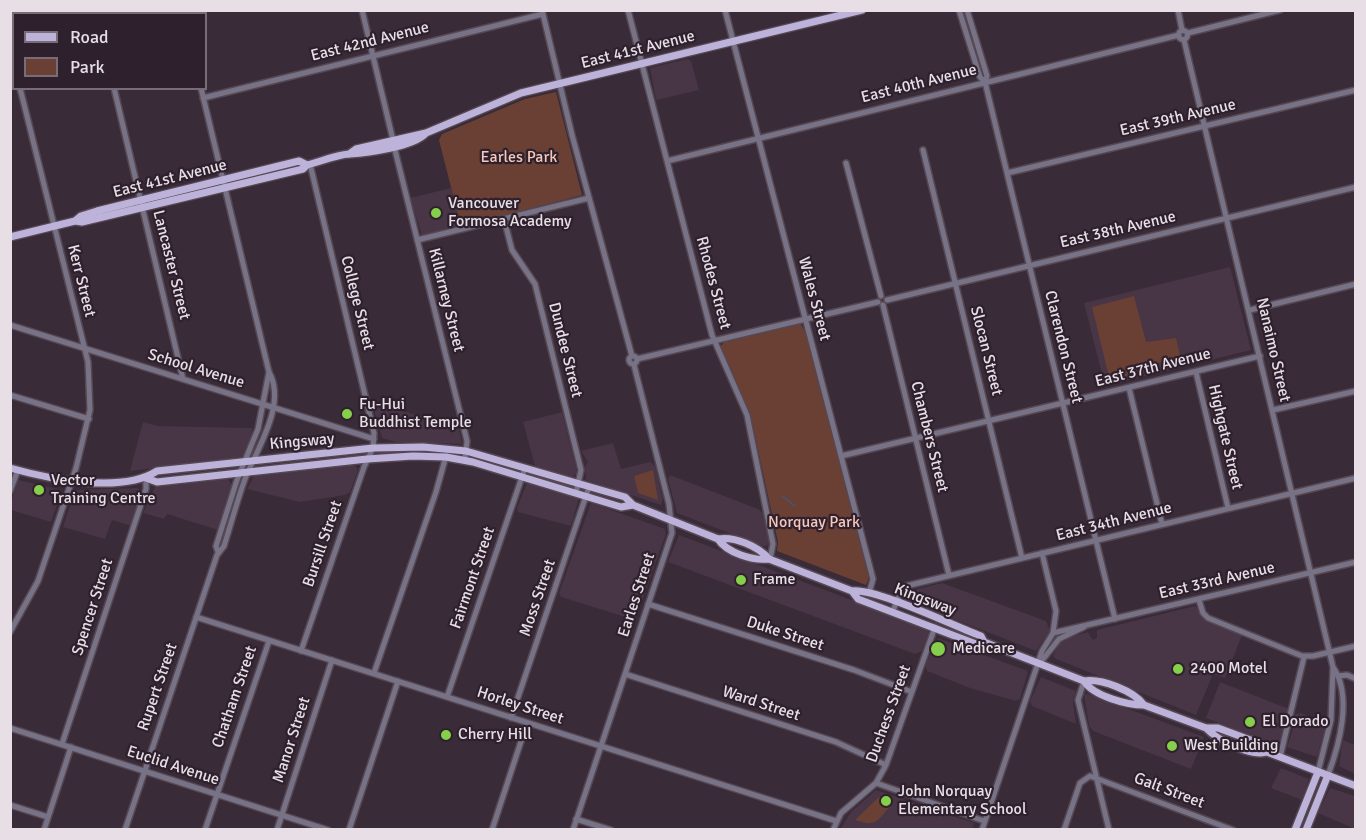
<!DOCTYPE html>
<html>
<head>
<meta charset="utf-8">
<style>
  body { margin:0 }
  #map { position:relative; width:1366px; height:840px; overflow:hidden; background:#392b37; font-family:Signika,sans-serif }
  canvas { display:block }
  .frame { position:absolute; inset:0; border:12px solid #e7dee6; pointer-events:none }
  .legend { position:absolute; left:12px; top:12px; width:195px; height:78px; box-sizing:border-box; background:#2e212d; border:2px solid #786d77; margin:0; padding:8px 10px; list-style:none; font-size:18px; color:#e7dee6 }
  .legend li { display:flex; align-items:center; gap:12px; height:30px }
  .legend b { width:30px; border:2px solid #786d77 }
</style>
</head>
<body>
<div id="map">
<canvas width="1366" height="840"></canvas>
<div class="frame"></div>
<ul class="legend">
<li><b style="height:8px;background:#bdb3da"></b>Road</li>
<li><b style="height:16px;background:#6a3f34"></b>Park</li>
</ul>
</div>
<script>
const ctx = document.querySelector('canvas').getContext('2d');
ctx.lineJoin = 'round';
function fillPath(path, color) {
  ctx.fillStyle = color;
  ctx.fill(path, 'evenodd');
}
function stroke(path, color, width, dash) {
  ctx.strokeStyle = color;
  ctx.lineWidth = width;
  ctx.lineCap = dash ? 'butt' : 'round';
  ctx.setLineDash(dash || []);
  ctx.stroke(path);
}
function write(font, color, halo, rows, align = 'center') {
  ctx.font = font + ' Signika,sans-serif';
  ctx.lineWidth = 4.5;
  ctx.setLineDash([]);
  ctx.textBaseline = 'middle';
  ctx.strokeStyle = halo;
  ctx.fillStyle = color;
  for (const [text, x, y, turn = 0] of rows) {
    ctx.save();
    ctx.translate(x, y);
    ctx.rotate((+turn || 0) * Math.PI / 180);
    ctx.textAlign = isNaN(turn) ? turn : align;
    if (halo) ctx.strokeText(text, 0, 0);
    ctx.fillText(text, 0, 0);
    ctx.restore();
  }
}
fillPath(new Path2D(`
  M687,59L691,61L699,90L656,100L650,68Z
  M451,188L461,227L422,235L410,198Z
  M1230,267L1251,350L1105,386L1084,303Z
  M377,404L416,415L454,420L458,424L462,444L396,442L382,438L374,410Z
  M562,412L577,472L573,477L535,466L523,422Z
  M143,422L158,426L252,428V433L243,457L130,471Z
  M613,443L621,469L650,462L655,466L663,500L661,505L586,480L585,466L588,462L581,451Z
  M354,464L358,470L350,492L345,495L300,502L247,489L254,476Z
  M670,475L758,509L763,513L770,545L763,546L677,513L668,479Z
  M228,479L232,485L218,530L167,514L164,519L143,513L155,487Z
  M18,480L62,490L51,522L11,510V502Z
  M527,483L579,498L571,526L518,512L517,508Z
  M138,488L142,493L132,526L112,520L105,539L63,527L75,490Z
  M591,503L665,529L666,534L635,620L561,597L559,593Z
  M679,535L926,628L929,633L922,651L915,654L668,562Z
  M942,583L1046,621L1050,631L1036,651L905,600L909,591Z
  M1195,606L1205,619L1242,635L1225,678L1213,674L1196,715L1056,659L1053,656L1059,643L1070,637L1088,632L1093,640L1097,638V630Z
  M938,638L1028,671L1020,699L1016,701L970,688L927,671L925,666Z
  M1041,677L1076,691L1073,702L1076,724L1032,706L1030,701Z
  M1220,682L1289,709L1281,746L1206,718Z
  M1084,694H1088L1204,737L1191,769L1093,731L1089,726Z
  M1301,713L1326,724L1317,757L1287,747L1295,722V714Z
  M1343,740L1355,745V774L1339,766Z
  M1281,768L1309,779L1302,800L1271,788Z
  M1330,788L1355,796V829L1318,813Z
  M876,790L974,823L972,830H840L851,812Z`), '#483546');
fillPath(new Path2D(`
  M556,92L582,195L461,227L439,140L442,134L525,99Z
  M1134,296L1146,342L1176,338L1182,363L1164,367L1162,362L1151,364L1152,371L1110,381L1092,307Z
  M800,323L806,333L869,578L866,585L777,551L778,542L752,422L720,347L724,342Z
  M653,470L658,500L638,493L634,476Z
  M879,797L885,798L890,806C877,822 876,827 855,820Z`), '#6a3f34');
stroke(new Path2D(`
  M782,496L795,506`), '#45567b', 1.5);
const minor = new Path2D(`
  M95,10V14
  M362,10L393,140
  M542,10L572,135L632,356
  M628,10L712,335L747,415L773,544L770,559
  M725,10L873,579L869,593
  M959,10L980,77L985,82
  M967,10L987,76L985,82L1115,619
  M1178,10L1182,30
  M178,14L190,10
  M1178.5 35a4.5 4.5 0 1 1 9 0a4.5 4.5 0 1 1-9 0Z
  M1188,33L1280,10
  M1184,40L1333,667C1353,696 1339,746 1328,775
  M10,45L14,58
  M114,88L183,379
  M203,98L543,14
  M394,146L467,441L465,460
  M923,150L1022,558
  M667,161L1179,35
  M846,163L881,296
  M1007,173L1356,90
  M504,219L512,250L535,284L581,470L576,493
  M417,240L589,198
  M887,300L1356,187
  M883,305L949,575
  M1250,310L1356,284
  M10,325L374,439
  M629 360a4 4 0 1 1 8 0a4 4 0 1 1-8 0Z
  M637,359L878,302
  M1196,372L1228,508
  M1129,388L1162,524
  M10,395L89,419
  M1273,410L1356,391
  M841,456L1260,356
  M10,491L18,470
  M218,552L216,546L237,480L258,429L269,372
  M1199,600L1203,613L1208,618L1302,656H1313L1356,646
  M648,604L854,670L912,692
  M893,611L900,593L906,586L1356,478
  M196,617L836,821
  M10,632L38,581L76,468L90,410L88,362L20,88
  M1053,633L1356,562
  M301,651L364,467L373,448L374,433L310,164
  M1040,663L1059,639L1084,627
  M374,673L436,492L446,456
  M625,674L836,742L886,765
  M1338,676L1347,675L1356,679
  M1084,681L1078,700L1109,830
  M447,697L525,468
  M511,718L589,487
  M10,728L328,830
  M62,744L146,489V478
  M1280,757L1304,657
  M1318,772L1331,720L1333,667
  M876,783L984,821
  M10,805L48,817
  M576,819L611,830
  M44,830L71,747
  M125,830L217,555L224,546C231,524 237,501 245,479C257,449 287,404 269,372L201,88
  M205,830L269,641
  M277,830L332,660
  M349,830L398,681
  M492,830L527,723
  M573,830L672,533L669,504L634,365
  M833,830L841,813L876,783L886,765L935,627
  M982,830L1042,651L1053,633L1056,611L1042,553
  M1064,830L1080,783L1090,776L1233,830`);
const major = new Path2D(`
  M349,154L356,149L426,133
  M75,221L82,222L303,169L307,165C320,162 335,155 349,154C367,153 413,147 426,133L521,93L862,10
  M10,237L75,221L81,216L97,211L299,161L307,165
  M10,468C49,479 121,494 157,471L373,448L423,447L466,451L625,497L633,505L718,539C734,536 758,546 769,559L852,591L858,599L976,644L984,642L1084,681C1101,678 1134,691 1144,705
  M146,478L157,482L367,459L413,456L446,457L473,462L621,507L633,505
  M718,539C727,553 753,561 769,559
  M852,591C876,588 954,626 981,636L984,642
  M1084,681C1093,696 1127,705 1144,705L1206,728H1218L1264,745L1267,752
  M1206,728C1217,740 1251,757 1267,752L1356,786
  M1295,830L1318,772
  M1306,830L1328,775`);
stroke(minor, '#554853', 8);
stroke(major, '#554853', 10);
stroke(minor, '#777285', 5);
stroke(major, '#bdb3da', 7);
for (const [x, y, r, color] of [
  [436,213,6,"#86cf4b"],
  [347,414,6,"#86cf4b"],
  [39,490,6,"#86cf4b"],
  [741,580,6,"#86cf4b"],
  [938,649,8,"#86cf4b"],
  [1178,669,6,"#86cf4b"],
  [1250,722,6,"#86cf4b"],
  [446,735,6,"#86cf4b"],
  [1172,746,6,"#86cf4b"],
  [886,801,6,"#86cf4b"]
]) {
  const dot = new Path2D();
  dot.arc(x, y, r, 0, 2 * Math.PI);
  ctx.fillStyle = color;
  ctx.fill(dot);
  stroke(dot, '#2e212d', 2);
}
write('16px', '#e7dee6', '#2e212d', [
  ["East 42nd Avenue",370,42,-14],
  ["East 41st Avenue",638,50,-14],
  ["East 40th Avenue",919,84,-14],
  ["East 39th Avenue",1178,118,-13],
  ["East 41st Avenue",170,179,-14],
  ["East 38th Avenue",1118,230,-13],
  ["Lancaster Street",171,265,76],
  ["Kerr Street",81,281,76],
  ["Rhodes Street",713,283,75],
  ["Wales Street",814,299,75],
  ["Killarney Street",446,300,76],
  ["College Street",357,303,76],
  ["Clarendon Street",1063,347,76],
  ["Dundee Street",565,350,76],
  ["Nanaimo Street",1273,350,77],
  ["Slocan Street",986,351,76],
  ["East 37th Avenue",1153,368,-14],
  ["School Avenue",196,369,17],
  ["Chambers Street",929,437,76],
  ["Highgate Street",1225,437,77],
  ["Kingsway",302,442,-5],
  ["East 34th Avenue",1114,522,-14],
  ["Bursill Street",323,544,-71],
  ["Fairmont Street",473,578,-71],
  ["East 33rd Avenue",1217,581,-13],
  ["Earles Street",637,595,-72],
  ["Moss Street",538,598,-71],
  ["Kingsway",925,600,21],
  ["Spencer Street",93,607,-72],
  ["Duke Street",785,634,18],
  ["Rupert Street",158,687,-71],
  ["Chatham Street",235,697,-71],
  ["Ward Street",761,704,18],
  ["Horley Street",520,706,18],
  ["Duchess Street",889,714,-70],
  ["Manor Street",292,740,-72],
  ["Euclid Avenue",173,766,18],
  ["Galt Street",1169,791,21]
]);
write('16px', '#f7c7ba', '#2e212d', [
  ["Earles Park",519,158],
  ["Norquay Park",814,523]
]);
write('16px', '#e7dee6', '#2e212d', [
  ["Vancouver",448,204],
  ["Formosa Academy",448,222],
  ["Fu-Hui",359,405],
  ["Buddhist Temple",359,423],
  ["Vector",51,481],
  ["Training Centre",51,499],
  ["Frame",753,580],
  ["Medicare",952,649],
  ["2400 Motel",1190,669],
  ["El Dorado",1262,722],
  ["Cherry Hill",458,735],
  ["West Building",1184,746],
  ["John Norquay",898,792],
  ["Elementary School",898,810]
], 'left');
</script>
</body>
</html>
